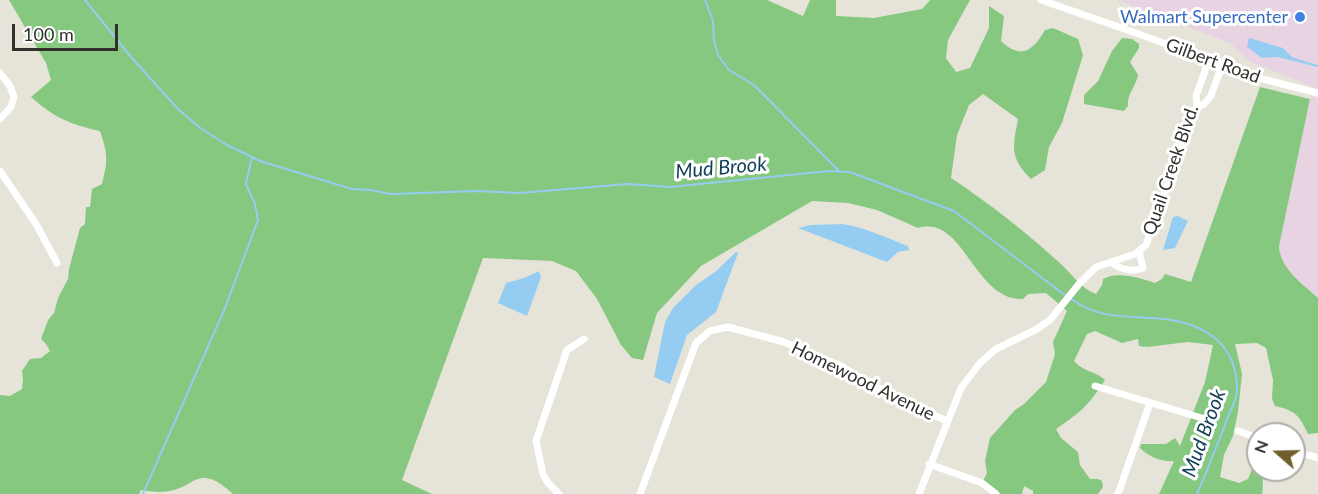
<!DOCTYPE html>
<html>
<head>
<meta charset="utf-8">
<style>
  body { margin:0 }
  #map { position:relative; width:1318px; height:494px; overflow:hidden; background:#e6e4d8; font-family:Lato,sans-serif }
  canvas { display:block }
  .north { position:absolute; left:1246px; top:422px; width:60px; height:60px; box-sizing:border-box; background:#fff; border:2px solid #adacab; border-radius:50%; rotate:290deg; font-size:16px; font-weight:700; line-height:24px; text-align:center; color:#31302c }
  .north::after { content:''; display:block; margin:auto; width:21px; height:27px; background:#715e2d; clip-path:polygon(50% 0,100% 100%,50% 72%,0 100%) }
  .scale { position:absolute; left:12px; top:24px; width:106px; height:27px; box-sizing:border-box; border:3px solid #31302c; border-top:0; padding-left:8px; font-size:18px; line-height:21px; white-space:nowrap; color:#31302c; -webkit-text-stroke:4px #fff; paint-order:stroke }
</style>
</head>
<body>
<div id="map">
<canvas width="1318" height="494"></canvas>
<div class="north">N</div>
<div class="scale">100 m</div>
</div>
<script>
const ctx = document.querySelector('canvas').getContext('2d');
ctx.lineJoin = 'round';
function fillPath(path, color) {
  ctx.fillStyle = color;
  ctx.fill(path, 'evenodd');
}
function stroke(path, color, width, dash) {
  ctx.strokeStyle = color;
  ctx.lineWidth = width;
  ctx.lineCap = dash ? 'butt' : 'round';
  ctx.setLineDash(dash || []);
  ctx.stroke(path);
}
function write(font, color, halo, rows, align = 'center') {
  ctx.font = font + ' Lato,sans-serif';
  ctx.lineWidth = 6;
  ctx.setLineDash([]);
  ctx.textBaseline = 'middle';
  ctx.strokeStyle = halo;
  ctx.fillStyle = color;
  for (const [text, x, y, turn = 0] of rows) {
    ctx.save();
    ctx.translate(x, y);
    ctx.rotate((+turn || 0) * Math.PI / 180);
    ctx.textAlign = isNaN(turn) ? turn : align;
    if (halo) ctx.strokeText(text, 0, 0);
    ctx.fillText(text, 0, 0);
    ctx.restore();
  }
}
fillPath(new Path2D(`
  M1118,0H1318V89L1249,61L1230,43Z
  M1311,96L1318,98V298L1286,268L1280,257L1279,245Z`), '#e7d3e2');
fillPath(new Path2D(`
  M9,0H767L803,16L810,0H836V16L874,18L922,9L930,0H970L948,40L946,58L956,72L970,68L989,28V6L1004,16L1001,41C1021,60 1033,51 1045,30L1053,28L1078,39L1083,55L1062,123L1049,147L1045,170L1031,179C1009,157 1013,147 1018,119L983,94L969,105L957,135L951,178C989,203 1027,233 1061,264C1073,275 1080,288 1096,294L1102,285L1103,279C1118,271 1139,278 1155,283L1162,279L1165,274L1191,282L1260,87L1310,99L1279,246C1280,269 1302,283 1318,298V433L1308,434C1299,415 1296,411 1275,406L1272,399L1273,380L1266,348L1257,343L1235,344L1242,374L1238,412L1233,436L1224,455L1220,477L1239,483L1248,479L1258,455V470H1271C1258,482 1265,480 1262,494H1159L1174,461C1162,462 1149,457 1140,448L1141,444H1166L1175,438L1180,446L1205,382L1213,345L1188,342L1147,347L1139,346L1138,339L1122,343L1095,331L1087,334L1074,361C1083,372 1096,371 1105,380C1088,406 1081,412 1056,429L1061,438L1078,452L1080,465L1090,479H1098L1102,481L1103,487L1098,494H1033V491L1024,486L1022,494H996L982,483L987,473L985,461L990,438L1015,410L1024,404L1046,382L1055,354L1053,342L1067,311L1046,293L1028,294L1023,299C974,301 964,214 918,228L877,210L848,203L812,201L701,266L657,313L643,360L632,358L621,345L597,299L576,271L552,261L483,258L402,480L432,494H233C223,485 210,473 195,480C189,483 182,488 174,490C162,493 153,492 141,490L139,494H0V395L10,396L22,389L23,379L22,371L30,359L41,358L50,351L46,344L41,339L48,320L54,313L58,298L68,279L69,269L80,228L85,224L86,207H90L92,189L102,184C108,160 108,155 100,131C69,124 55,118 31,97L51,80L46,63Z
  M1122,38L1132,39L1139,44V48L1130,62L1138,75C1136,87 1127,93 1128,106L1124,111L1084,104V95L1098,81L1112,51Z`), '#86c880');
fillPath(new Path2D(`
  M1249,38L1283,48L1292,57L1310,63V65L1278,57L1262,58L1247,47Z
  M1178,216L1188,221L1175,248L1163,250L1173,217Z
  M842,224C865,227 886,238 908,246L909,250L898,252L887,262L798,228L811,225Z
  M736,252L738,253L716,312L687,335L670,384L654,377L665,322L673,308L696,285L715,272Z
  M539,271L541,277L527,316L498,303L506,283L524,278Z`), '#95cdf2');
stroke(new Path2D(`
  M85,0L131,57L178,109L199,127L227,145L260,161L352,189L370,190L391,194L477,191L519,193L628,184L670,187L829,171L850,172L954,211L1066,296
  M705,0L713,21L714,41L718,55L729,70L754,85L840,172
  M1310,64L1318,66
  M1071,299C1102,321 1128,315 1164,319C1206,324 1238,345 1237,391C1237,399 1231,409 1228,417C1218,443 1208,469 1197,494
  M143,494L225,308L258,220L255,204L246,184L252,157`), '#95cdf2', 2);
stroke(new Path2D(`
  M1041,0L1136,33L1255,77L1318,93
  M0,73L10,86L14,97L11,107L0,119
  M1197,105H1203L1211,96L1222,65
  M0,171L36,224L57,263
  M1110,262C1120,269 1131,273 1143,268L1139,251
  M1095,386L1205,419
  M1238,431L1258,438
  M1294,451L1318,458
  M929,464L982,483L996,494
  M559,494L548,483L543,474L536,441L567,350L584,339
  M640,494L696,343L710,331L728,327L784,342L839,365L899,400L947,421
  M919,494L961,388L980,363L996,349L1037,329L1050,320L1079,284L1096,267L1135,254L1146,245L1197,105L1196,96L1209,60
  M1118,494L1150,403`), '#fff', 7);
for (const [x, y, r, color] of [
  [1300,17,6,"#3f7fe0"]
]) {
  const dot = new Path2D();
  dot.arc(x, y, r, 0, 2 * Math.PI);
  ctx.fillStyle = color;
  ctx.fill(dot);
  stroke(dot, '#fff', 2);
}
write('18px', '#366cbe', '#fff', [
  ["Walmart Supercenter",1288,17]
], 'right');
write('18px', '#31302c', '#fff', [
  ["Gilbert Road",1213,61,20],
  ["Quail Creek Blvd.",1171,170,-71],
  ["Homewood Avenue",863,381,26]
]);
write('italic 20px', '#113d56', '#fff', [
  ["Mud Brook",721,168,-5],
  ["Mud Brook",1204,433,-70]
]);
</script>
</body>
</html>
